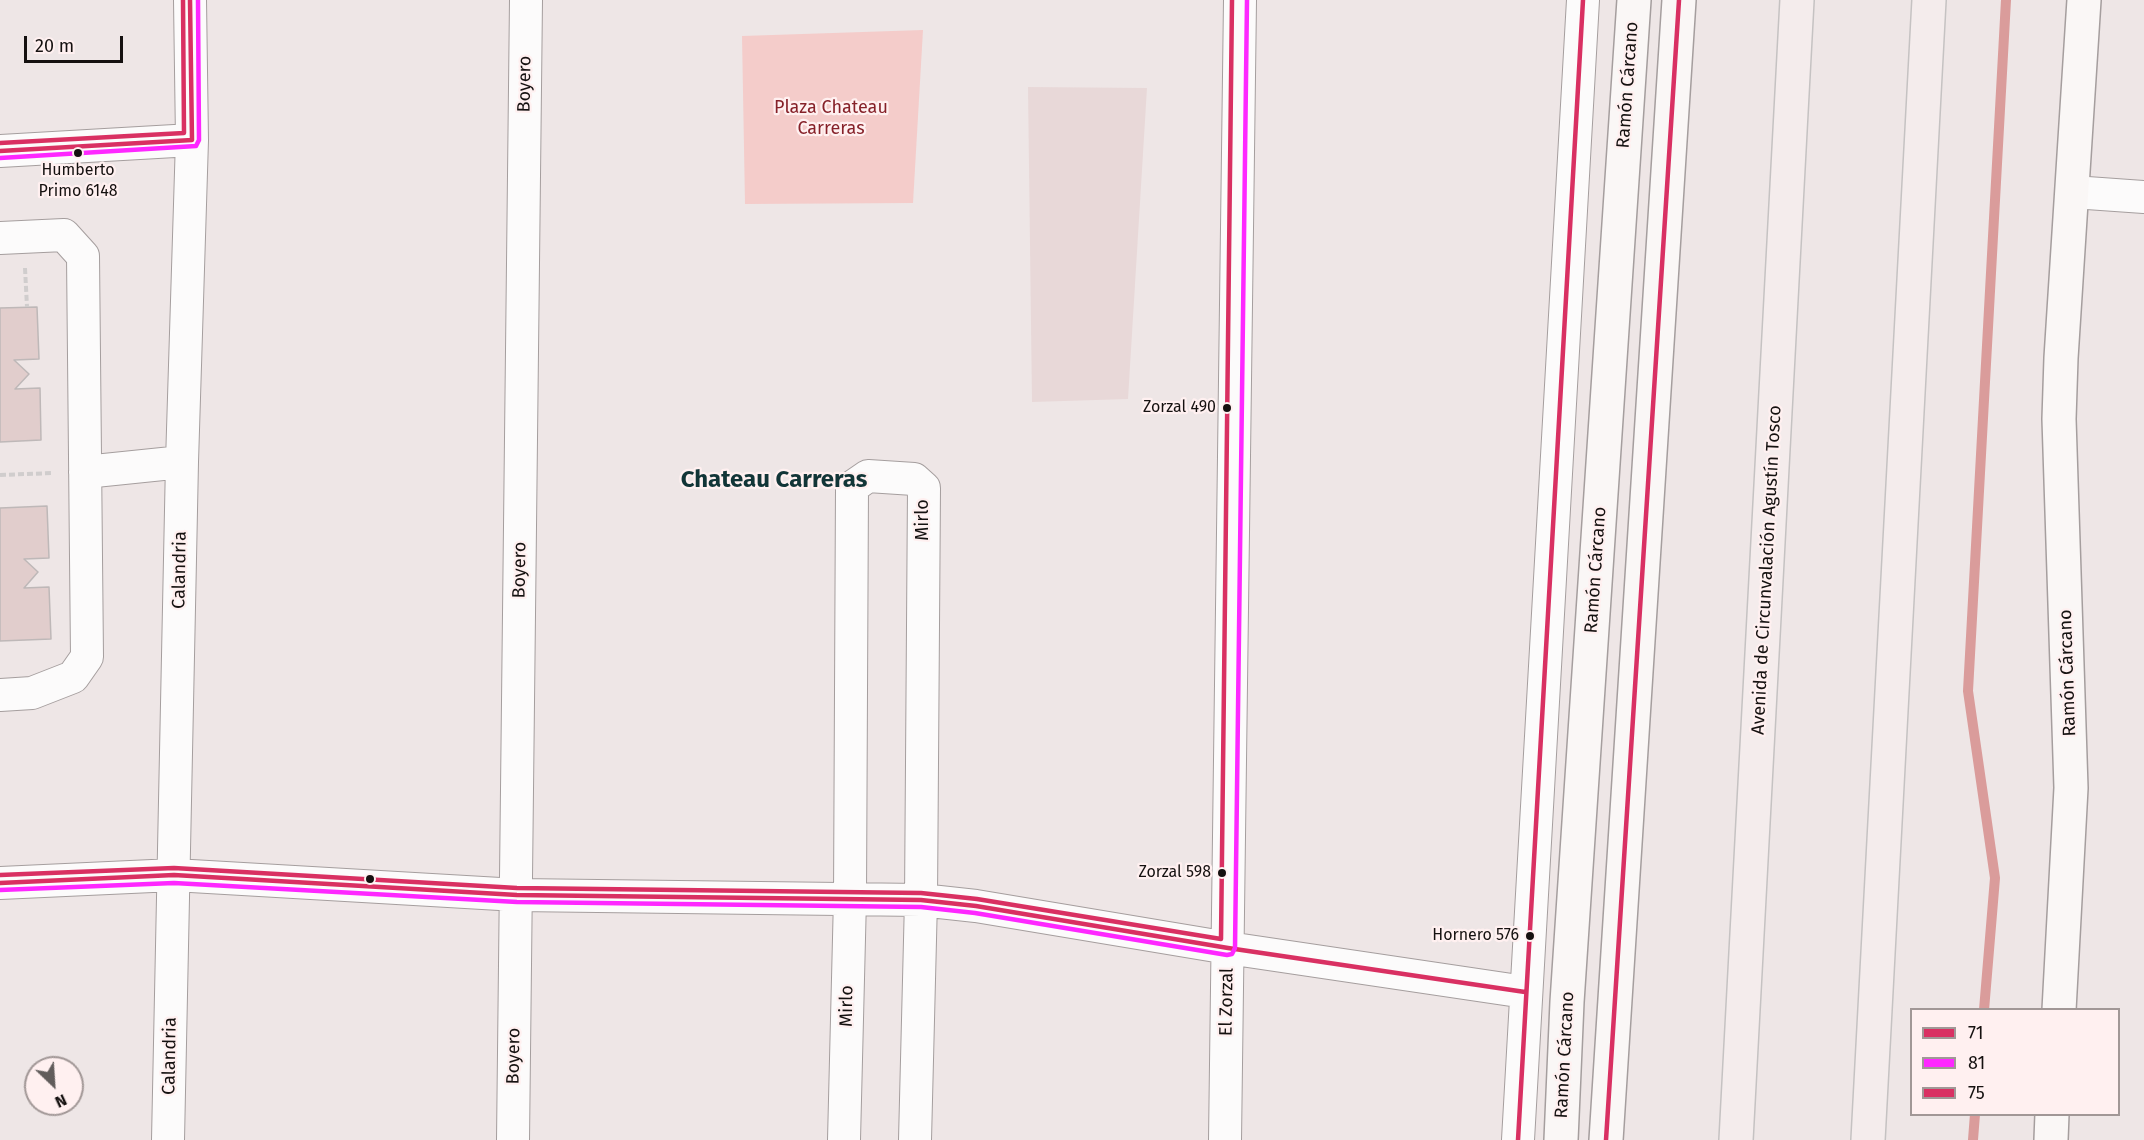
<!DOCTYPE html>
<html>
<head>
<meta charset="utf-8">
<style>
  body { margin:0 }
  #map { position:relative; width:2144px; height:1140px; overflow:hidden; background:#eee6e6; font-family:"Fira Sans",sans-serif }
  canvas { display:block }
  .legend { position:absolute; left:1910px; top:1008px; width:210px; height:108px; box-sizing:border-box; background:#fff0f0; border:2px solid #a19796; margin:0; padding:8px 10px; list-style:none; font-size:18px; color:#151110 }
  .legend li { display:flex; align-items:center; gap:12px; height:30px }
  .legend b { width:30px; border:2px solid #a19796 }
  .north { position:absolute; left:24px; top:1056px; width:60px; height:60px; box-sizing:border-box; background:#fff0f0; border:2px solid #a19796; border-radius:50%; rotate:155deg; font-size:16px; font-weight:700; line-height:24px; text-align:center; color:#151110 }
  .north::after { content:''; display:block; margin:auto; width:21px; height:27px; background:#615c5b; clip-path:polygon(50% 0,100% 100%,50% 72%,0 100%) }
  .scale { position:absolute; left:24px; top:36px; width:99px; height:27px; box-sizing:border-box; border:3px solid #151110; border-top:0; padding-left:8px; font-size:18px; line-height:21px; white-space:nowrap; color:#151110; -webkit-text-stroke:4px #fff0f0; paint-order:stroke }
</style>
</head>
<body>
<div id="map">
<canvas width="2144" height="1140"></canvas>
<ul class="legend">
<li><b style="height:8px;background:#d93062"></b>71</li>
<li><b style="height:8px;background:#fe27ff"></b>81</li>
<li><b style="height:8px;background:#d93062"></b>75</li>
</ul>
<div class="north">N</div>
<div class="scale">20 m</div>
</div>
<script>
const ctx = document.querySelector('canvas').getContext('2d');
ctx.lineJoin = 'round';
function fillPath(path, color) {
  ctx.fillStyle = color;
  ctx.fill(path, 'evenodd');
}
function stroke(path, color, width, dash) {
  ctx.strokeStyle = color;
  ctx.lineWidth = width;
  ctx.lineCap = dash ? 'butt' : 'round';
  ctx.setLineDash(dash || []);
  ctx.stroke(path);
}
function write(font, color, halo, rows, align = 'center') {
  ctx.font = font + ' "Fira Sans",sans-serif';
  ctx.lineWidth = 4.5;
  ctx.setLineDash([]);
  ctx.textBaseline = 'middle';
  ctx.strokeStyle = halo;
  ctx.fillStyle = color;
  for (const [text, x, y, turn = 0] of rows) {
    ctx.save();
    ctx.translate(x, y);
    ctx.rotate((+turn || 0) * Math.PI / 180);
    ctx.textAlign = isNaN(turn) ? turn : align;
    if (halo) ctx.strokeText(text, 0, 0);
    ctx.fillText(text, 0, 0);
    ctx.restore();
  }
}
fillPath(new Path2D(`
  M1028,87L1147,88L1128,399L1032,402Z`), '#e8d8d8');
fillPath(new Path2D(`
  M923,30L913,203L745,204L742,36Z`), '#f4ccca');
stroke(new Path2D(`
  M1984,1010L1995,878L1968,691L2006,0
  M1973,1140L1975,1114`), '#da9c9b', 10);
const building = new Path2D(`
  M37,307L39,359L14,360L29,374L15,389L40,388L41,440L0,442V308Z
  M47,506L49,558L24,559L38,572L24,588L49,587L51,639L0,641V508Z`);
fillPath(building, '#e1cdcc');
stroke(building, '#beb8b8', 1.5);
const minor = new Path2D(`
  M0,151L192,140
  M2073,192L2144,197
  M0,238L64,235L83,256L87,657L73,677L32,693L0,695
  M85,472L182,462
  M0,883L174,875L517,895L921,900L976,906L1228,948L1525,992
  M168,1140L182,462L192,140L190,0
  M513,1140L526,0
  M844,1140L850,898L852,487L868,476L914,479L924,488L921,900L915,1140
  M1225,1140L1240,0
  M1518,1140L1583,0`);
const secondary = new Path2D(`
  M2059,1010L2071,788L2059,419L2061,358L2084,0
  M1561,1140L1567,1002L1634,0
  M1606,1140L1679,0
  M2051,1140L2052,1114`);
const motorway = new Path2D(`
  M1736,1140L1797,0
  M1868,1140L1929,0`);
stroke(minor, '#a59e9e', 34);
stroke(secondary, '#a59e9e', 36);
stroke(motorway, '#c5c2c2', 36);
stroke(new Path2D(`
  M25,268L27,307
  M0,475L53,473`), '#d0cdcd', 4, [6, 3]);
stroke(minor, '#fcfbfb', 32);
stroke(secondary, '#faf7f6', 33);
stroke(motorway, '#f4ecec', 33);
stroke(new Path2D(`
  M0,151L192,140L190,0
  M0,883L174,875L517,895L921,900L976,906L1228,948L1525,992
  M1518,1140L1583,0
  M1606,1140L1679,0`), '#d93062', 4.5);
stroke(new Path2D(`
  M0,158L196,146L199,140L198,0
  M0,890L174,883L517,902L921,907L975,913L1227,955L1232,954L1235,948L1247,0`), '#fe27ff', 4.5);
stroke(new Path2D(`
  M0,143L184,133L183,0
  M0,875L174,868L517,888L921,893L977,899L1221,939L1232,0`), '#d93062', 4.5);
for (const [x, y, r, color] of [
  [78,153,5,"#151110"],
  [1227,408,5,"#151110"],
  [1222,873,5,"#151110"],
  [370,879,5,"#151110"],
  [1530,936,5,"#151110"]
]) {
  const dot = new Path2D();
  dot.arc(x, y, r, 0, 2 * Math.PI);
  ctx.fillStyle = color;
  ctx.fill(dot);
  stroke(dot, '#fff0f0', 2);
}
write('16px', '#151110', '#fff0f0', [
  ["Humberto",78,171,"center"],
  ["Primo 6148",78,192,"center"],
  ["Zorzal 490",1216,408],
  ["Zorzal 598",1211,873],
  ["Hornero 576",1519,936]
], 'right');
write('18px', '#151110', '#fff0f0', [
  ["Boyero",525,84,-89],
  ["Ramón Cárcano",1628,85,-86],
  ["Mirlo",923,520,-90],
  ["Calandria",180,570,-89],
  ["Boyero",520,570,-89],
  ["Ramón Cárcano",1596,570,-86],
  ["Avenida de Circunvalación Agustín Tosco",1767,570,-87],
  ["Ramón Cárcano",2068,673,-92],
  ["El Zorzal",1227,1002,-89],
  ["Mirlo",847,1006,-89],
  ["Ramón Cárcano",1565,1055,-87],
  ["Calandria",170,1056,-89],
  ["Boyero",514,1056,-89]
]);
write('18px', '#862129', '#fff0f0', [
  ["Plaza Chateau",831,108],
  ["Carreras",831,129]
]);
write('bold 24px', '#123537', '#fff0f0', [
  ["Chateau Carreras",774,480]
]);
</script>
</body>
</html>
